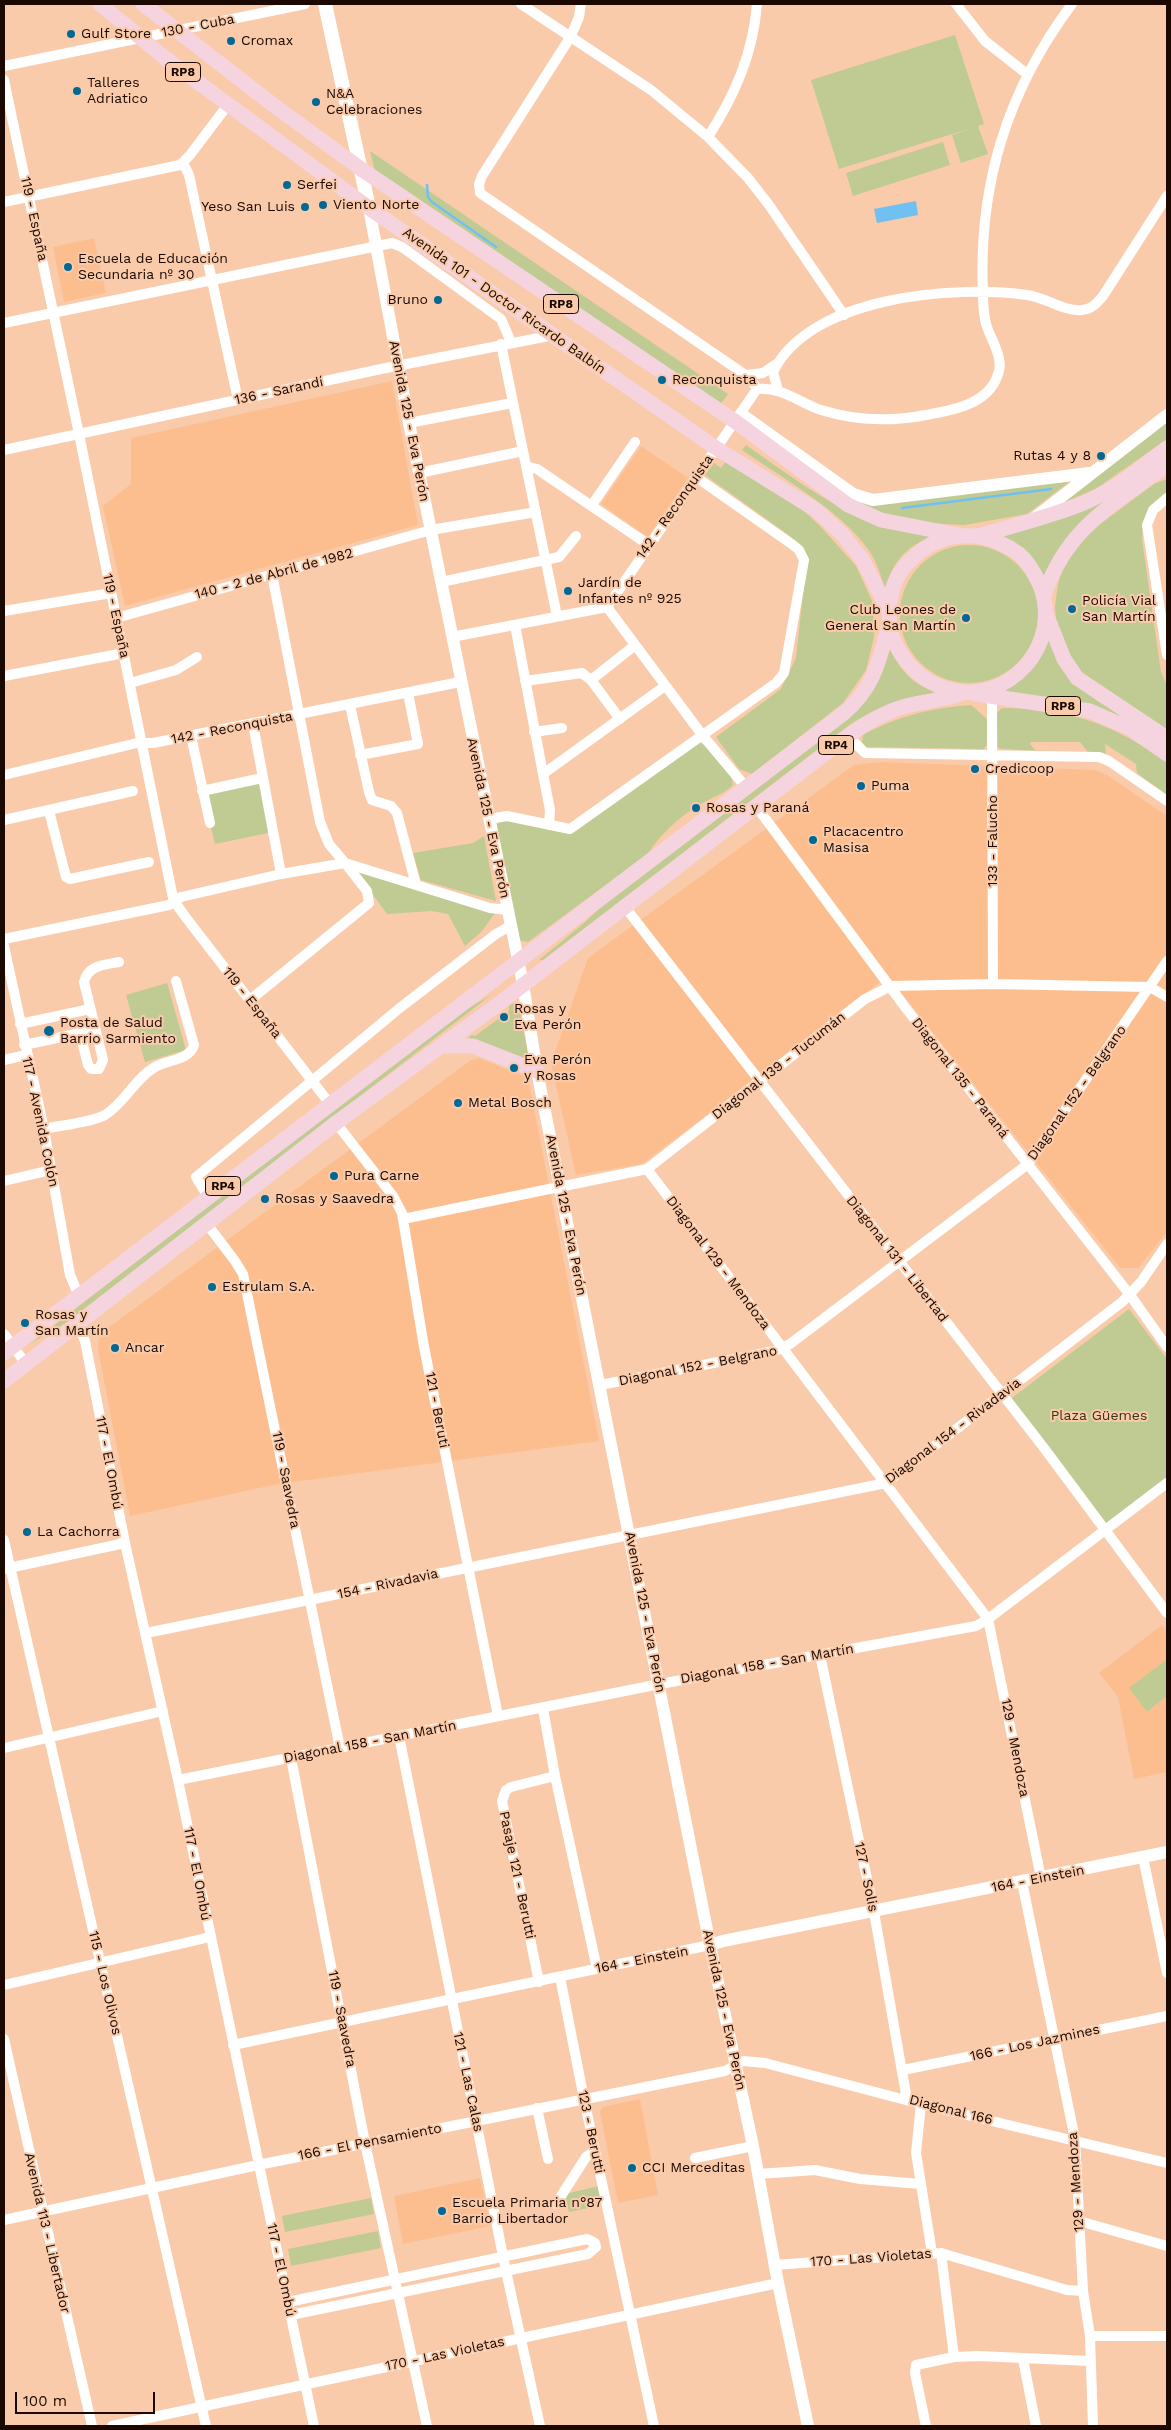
<!DOCTYPE html>
<html>
<head>
<meta charset="utf-8">
<style>
  body { margin:0 }
  #map { position:relative; width:1171px; height:2430px; overflow:hidden; background:#f9cbaa; font-family:"Work Sans",sans-serif }
  canvas { display:block }
  .frame { position:absolute; inset:0; border:5px solid #1b0800; pointer-events:none }
  .scale { position:absolute; left:15px; top:2392px; width:140px; height:22px; box-sizing:border-box; border:2px solid #1b0800; border-top:0; padding-left:6px; font-size:15px; line-height:18px; white-space:nowrap; color:#1b0800; -webkit-text-stroke:4px #f9cbaa; paint-order:stroke }
</style>
</head>
<body>
<div id="map">
<canvas width="1171" height="2430"></canvas>
<div class="frame"></div>
<div class="scale">100 m</div>
</div>
<script>
const ctx = document.querySelector('canvas').getContext('2d');
ctx.lineJoin = 'round';
function fillPath(path, color) {
  ctx.fillStyle = color;
  ctx.fill(path, 'evenodd');
}
function stroke(path, color, width, dash) {
  ctx.strokeStyle = color;
  ctx.lineWidth = width;
  ctx.lineCap = dash ? 'butt' : 'round';
  ctx.setLineDash(dash || []);
  ctx.stroke(path);
}
function write(font, color, halo, rows, align = 'center') {
  ctx.font = font + ' "Work Sans",sans-serif';
  ctx.lineWidth = 4;
  ctx.setLineDash([]);
  ctx.textBaseline = 'middle';
  ctx.strokeStyle = halo;
  ctx.fillStyle = color;
  for (const [text, x, y, turn = 0] of rows) {
    ctx.save();
    ctx.translate(x, y);
    ctx.rotate((+turn || 0) * Math.PI / 180);
    ctx.textAlign = isNaN(turn) ? turn : align;
    if (halo) ctx.strokeText(text, 0, 0);
    ctx.fillText(text, 0, 0);
    ctx.restore();
  }
}
fillPath(new Path2D(`
  M94,238L106,293L64,302L53,247Z
  M392,381L418,525L125,606L103,506L131,484V438Z
  M641,446L688,478L648,537L601,504Z
  M881,762L1095,770L1107,775L1167,816V1232L1138,1268H1120L888,976L642,1164L576,1175L551,1063L588,958L854,765Z
  M479,1058L528,1078L599,1441L278,1484L130,1516L98,1349L99,1340L104,1331L471,1060Z
  M1162,1625L1167,1632V1659L1130,1688L1147,1712L1167,1696V1772L1134,1779L1118,1697L1099,1673Z
  M640,2099L658,2195L618,2203L600,2112L603,2107Z
  M480,2178L490,2226L403,2244L394,2196Z`), '#fdbe8f');
fillPath(new Path2D(`
  M955,35L984,124L978,126L988,154L961,163L952,135L975,127L839,169L811,80Z
  M943,142L950,165L853,196L846,173Z
  M370,151L728,394L720,405L375,171Z
  M1167,422V439L1097,488L1056,506Z
  M746,445C812,491 852,525 934,536C906,546 894,560 885,588C880,575 877,561 868,549C841,511 781,477 742,450Z
  M1167,454V459L1045,577L1000,535L1064,518L1098,503Z
  M726,461L803,510L821,527L856,566L873,603L874,637L866,670L843,703L752,774L739,769L716,737L781,689L796,658L807,557L790,536L705,475L714,463L721,468Z
  M1167,479V492C1152,505 1143,518 1142,539L1161,672L1167,686V732L1075,670L1056,621L1055,607L1058,584L1064,565L1091,531L1154,484Z
  M1069,482L1027,514L964,525L927,523L877,514L852,497Z
  M900 614a69 69 0 1 1 138 0a69 69 0 1 1-138 0Z
  M1049,636L1070,680L1099,702L1144,728L1056,698L1000,692Z
  M889,648C901,671 914,687 941,693C908,696 880,706 852,723L543,960H539L583,924L604,904L872,689L883,671Z
  M971,705L987,719V744L984,749L866,747L862,742L863,735C897,716 932,708 971,705Z
  M1002,708C1069,708 1113,724 1167,762V795L1137,773L1136,764L1105,744L1106,754L1088,752L1080,742H1031L1030,744L1036,751L1001,749L997,747V713Z
  M700,743C714,749 732,770 733,785C721,796 712,797 699,805C678,818 660,834 648,854L528,942L518,940L496,824L508,820L564,833L576,828L683,752Z
  M262,778L273,832L215,844L202,791Z
  M484,836L496,901L421,880L413,853L473,843Z
  M355,870L495,913L482,931L465,946L448,914L432,911L387,914Z
  M167,983L186,1050L145,1062L126,995Z
  M491,995L67,1322L30,1344L450,1019Z
  M513,1003L519,1007L529,1058L527,1061L470,1041L469,1037L472,1035L475,1036L509,1011V1006Z
  M1129,1309L1167,1359V1478L1101,1529L1004,1404Z
  M1167,1659V1696L1147,1712L1129,1688Z
  M599,2186L603,2205L569,2212L565,2194Z
  M371,2198L374,2214L285,2232L282,2216Z
  M378,2231L381,2248L291,2266L288,2249Z`), '#bfcb92');
fillPath(new Path2D(`
  M916,201L918,215L877,223L874,209Z`), '#70c0f2');
stroke(new Path2D(`
  M427,185L428,197L432,202L496,247
  M902,508L1051,489`), '#70c0f2', 2.5);
stroke(new Path2D(`
  M521,4L651,90L708,137C735,95 753,54 757,4
  M581,4L579,17L571,36L482,176L479,184L480,193L750,378L757,389C780,386 800,403 821,410C856,421 890,422 926,415C954,410 991,404 999,371C1003,356 990,338 986,324C984,315 983,305 983,294C978,185 1007,91 1072,4
  M956,4L985,41L1027,74
  M4,66L305,4
  M4,80L79,434L172,893L174,901L187,919L330,1104
  M708,137L748,178L769,205L844,315
  M183,163L189,175L238,400
  M4,202L180,165L190,155L227,106
  M4,323L392,243L402,247L501,319L511,342
  M501,344L557,616
  M746,375L763,373L776,364
  M778,390L773,372C810,296 954,285 1027,295C1045,297 1064,312 1082,310C1091,310 1097,303 1103,296L1167,196
  M409,423L512,403
  M4,450L381,369L554,335
  M526,466L537,469L649,545
  M419,473L523,451
  M1167,498L1153,510L1147,525L1167,655
  M592,505L635,442
  M272,574L320,822L329,844L345,863L490,908L508,910
  M441,582L559,557L576,536
  M607,607L703,736L745,786
  M4,611L111,593
  M116,618L431,530L536,512
  M515,625L543,774
  M452,637L607,607L757,389
  M4,676L124,653
  M591,680L634,646
  M525,681L582,673L591,680L620,719
  M130,683L176,670L197,657
  M992,697L993,984
  M350,705L369,792L372,800L391,806L397,813L416,885
  M253,724L281,874
  M534,732L562,728
  M191,736L210,823
  M848,736L865,753L1099,757L1109,761L1167,801
  M360,755L418,744L408,693
  M4,775L137,743H153L460,682
  M202,791L262,778
  M756,806L905,1007L1130,1295L1167,1347
  M49,811L66,877L70,879L149,862
  M488,819L507,816L570,829L776,683L784,673L804,560L799,550L793,545L696,477
  M4,820L133,791
  M549,825L550,810L543,774L665,686
  M625,907L1044,1448L1167,1613
  M4,939L169,905L181,897L281,874L345,863L367,891L369,903L250,1000
  M4,946L44,1129L70,1275L79,1296
  M20,1024L90,1009
  M80,1033L88,1065L91,1069H99L103,1060L84,982C88,965 104,965 119,962
  M24,1045L95,1030
  M4,1060L26,1055
  M336,1123L393,1196L402,1213L424,1347L498,1716
  M44,1129C61,1125 90,1123 105,1115C125,1103 135,1078 155,1067C167,1060 190,1060 194,1045L176,981
  M647,1169L988,1619L1041,1878
  M4,1181L51,1170
  M208,1197L196,1177L401,1007L496,934L510,926
  M403,1219L647,1169L865,999L891,986L993,984L1150,987L1167,997
  M207,1224L235,1261L243,1274L340,1748
  M77,1323L85,1341L125,1543L178,1780L314,2426
  M4,1334L26,1364
  M600,1385L775,1351L790,1344L1028,1164L1167,961
  M4,1540L206,2426
  M4,1569L125,1543
  M146,1633L886,1483L1122,1302L1141,1282L1167,1244
  M820,1655L874,1912L907,2100
  M543,1709L555,1776L597,1969
  M399,1736L506,2271L540,2426
  M4,1748L163,1711
  M291,1758L365,2143L427,2426
  M178,1780L660,1684L976,1626L988,1619L1167,1483
  M1143,1857L1167,1973
  M1022,1882L1075,2139L1083,2291L1090,2336L1093,2426
  M560,1977L584,2099L654,2426
  M539,1982L502,1801L506,1790L511,1787L555,1776
  M4,1985L210,1937
  M4,2039L92,2426
  M233,2045L710,1945
  M903,2070L1167,2016
  M921,2104L916,2153L932,2253
  M537,2108L548,2159
  M695,2158L753,2146
  M758,2174L815,2170L860,2179L921,2184
  M556,2204L586,2157L595,2151
  M4,2220L258,2165L725,2071L743,2061L765,2063L921,2104L1167,2163
  M1079,2221L1167,2246
  M941,2253L954,2357
  M774,2265L941,2253L1067,2290L1083,2291
  M288,2302L587,2239L595,2243L596,2247L588,2254L291,2315
  M1090,2336H1167
  M1023,2359L1036,2426
  M112,2426L778,2283
  M926,2426L915,2373L916,2365L954,2357L978,2356L1090,2361`), '#fff', 10);
stroke(new Path2D(`
  M369,208L409,423L523,984L537,1071L710,1945L753,2146L778,2283L808,2426
  M741,414L853,494L873,500L1089,473
  M1033,519L1167,415
  M710,1945L723,1941L1167,1852`), '#fff', 12);
stroke(new Path2D(`
  M325,4L369,208`), '#fff', 14);
stroke(new Path2D(`
  M100,4L165,58L369,208L716,448L816,510L842,534L862,559L889,611
  M143,4L272,104L361,169L736,422L848,505L881,520L958,535
  M978,536C993,540 1006,544 1019,554C1028,561 1035,574 1040,585C1064,644 1008,707 947,689C923,682 906,665 895,643C885,620 888,587 904,567C918,551 936,538 958,536C966,535 973,537 981,535C1014,526 1047,517 1079,505C1112,492 1139,469 1167,448
  M1044,595C1068,526 1112,506 1167,465
  M1047,616L1064,659L1077,678L1167,738
  M976,694L1090,711L1131,729L1167,754
  M442,1046H473L537,1071
  M4,1353L844,713C875,687 879,659 890,622
  M4,1381L336,1123L497,1005L848,736C866,723 884,712 906,706C925,701 944,700 963,693`), '#f5d4df', 15);
for (const [x, y, r, color] of [
  [71,34,5,"#016896"],
  [231,41,5,"#016896"],
  [77,91,5,"#016896"],
  [316,102,5,"#016896"],
  [287,185,5,"#016896"],
  [323,205,5,"#016896"],
  [305,207,5,"#016896"],
  [68,267,5,"#016896"],
  [438,300,5,"#016896"],
  [662,380,5,"#016896"],
  [1101,456,5,"#016896"],
  [568,591,5,"#016896"],
  [1072,609,5,"#016896"],
  [966,618,5,"#016896"],
  [975,769,5,"#016896"],
  [861,786,5,"#016896"],
  [696,808,5,"#016896"],
  [813,840,5,"#016896"],
  [504,1017,5,"#016896"],
  [49,1031,6,"#016896"],
  [514,1068,5,"#016896"],
  [458,1103,5,"#016896"],
  [334,1176,5,"#016896"],
  [265,1199,5,"#016896"],
  [212,1287,5,"#016896"],
  [25,1323,5,"#016896"],
  [115,1348,5,"#016896"],
  [27,1532,5,"#016896"],
  [632,2168,5,"#016896"],
  [442,2211,5,"#016896"]
]) {
  const dot = new Path2D();
  dot.arc(x, y, r, 0, 2 * Math.PI);
  ctx.fillStyle = color;
  ctx.fill(dot);
  stroke(dot, '#f9cbaa', 2);
}
for (const [x, y, w] of [
  [183,72,35],
  [561,304,35],
  [1063,706,35],
  [836,745,35],
  [223,1186,35]
]) {
  const box = new Path2D();
  box.roundRect(x - w / 2, y - 9.5, w, 19, 4);
  ctx.fillStyle = '#f9cbaa';
  ctx.fill(box);
  stroke(box, '#1b0800', 1);
}
write('bold 12px', '#1b0800', null, [
  ["RP8",183,72],
  ["RP8",561,304],
  ["RP8",1063,706],
  ["RP4",836,745],
  ["RP4",223,1186]
]);
write('14px', '#1b0800', '#f9cbaa', [
  ["130 - Cuba",198,26,-11],
  ["119 - España",34,219,78],
  ["Avenida 101 - Doctor Ricardo Balbín",504,301,35],
  ["136 - Sarandí",279,391,-12],
  ["Avenida 125 - Eva Perón",409,421,79],
  ["142 - Reconquista",675,507,-55],
  ["140 - 2 de Abril de 1982",274,574,-15],
  ["119 - España",116,616,78],
  ["142 - Reconquista",232,728,-11],
  ["Avenida 125 - Eva Perón",488,818,78],
  ["133 - Falucho",993,841,-90],
  ["119 - España",252,1003,52],
  ["Diagonal 139 - Tucumán",779,1066,-38],
  ["Diagonal 135 - Paraná",960,1078,52],
  ["Diagonal 152 - Belgrano",1077,1093,-55],
  ["117 - Avenida Colón",40,1122,78],
  ["Avenida 125 - Eva Perón",566,1215,79],
  ["Diagonal 131 - Libertad",897,1259,52],
  ["Diagonal 129 - Mendoza",718,1263,53],
  ["Diagonal 152 - Belgrano",698,1366,-11],
  ["121 - Beruti",437,1410,79],
  ["Diagonal 154 - Rivadavia",953,1431,-37],
  ["117 - El Ombú",109,1463,79],
  ["119 - Saavedra",286,1480,79],
  ["154 - Rivadavia",388,1584,-12],
  ["Avenida 125 - Eva Perón",645,1612,79],
  ["Diagonal 158 - San Martín",767,1664,-10],
  ["Diagonal 158 - San Martín",370,1742,-11],
  ["129 - Mendoza",1015,1748,79],
  ["117 - El Ombú",197,1874,79],
  ["Pasaje 121 - Berutti",517,1875,78],
  ["127 - Solis",866,1877,78],
  ["164 - Einstein",1038,1879,-11],
  ["164 - Einstein",642,1960,-11],
  ["115 - Los Olivos",105,1983,77],
  ["Avenida 125 - Eva Perón",724,2010,78],
  ["119 - Saavedra",342,2019,79],
  ["166 - Los Jazmines",1035,2043,-12],
  ["121 - Las Calas",468,2082,78],
  ["Diagonal 166",951,2110,14],
  ["123 - Berutti",591,2132,78],
  ["166 - El Pensamiento",370,2142,-11],
  ["129 - Mendoza",1076,2182,-94],
  ["Avenida 113 - Libertador",47,2233,77],
  ["170 - Las Violetas",871,2258,-4],
  ["117 - El Ombú",281,2270,78],
  ["170 - Las Violetas",445,2354,-12]
]);
write('14px', '#1b0800', '#f9cbaa', [
  ["Gulf Store",81,34],
  ["Cromax",241,41],
  ["Talleres",87,83],
  ["Adriatico",87,99],
  ["N&A",326,94],
  ["Celebraciones",326,110],
  ["Serfei",297,185],
  ["Viento Norte",333,205],
  ["Yeso San Luis",295,207,"right"],
  ["Escuela de Educación",78,259],
  ["Secundaria nº 30",78,275],
  ["Bruno",428,300,"right"],
  ["Reconquista",672,380],
  ["Rutas 4 y 8",1091,456,"right"],
  ["Jardín de",578,583],
  ["Infantes nº 925",578,599],
  ["Policía Vial",1082,601],
  ["San Martín",1082,617],
  ["Club Leones de",956,610,"right"],
  ["General San Martín",956,626,"right"],
  ["Credicoop",985,769],
  ["Puma",871,786],
  ["Rosas y Paraná",706,808],
  ["Placacentro",823,832],
  ["Masisa",823,848],
  ["Rosas y",514,1009],
  ["Eva Perón",514,1025],
  ["Posta de Salud",60,1023],
  ["Barrio Sarmiento",60,1039],
  ["Eva Perón",524,1060],
  ["y Rosas",524,1076],
  ["Metal Bosch",468,1103],
  ["Pura Carne",344,1176],
  ["Rosas y Saavedra",275,1199],
  ["Estrulam S.A.",222,1287],
  ["Rosas y",35,1315],
  ["San Martín",35,1331],
  ["Ancar",125,1348],
  ["La Cachorra",37,1532],
  ["CCI Merceditas",642,2168],
  ["Escuela Primaria n°87",452,2203],
  ["Barrio Libertador",452,2219]
], 'left');
write('14px', '#323815', '#f9cbaa', [
  ["Plaza Güemes",1099,1416]
]);
</script>
</body>
</html>
